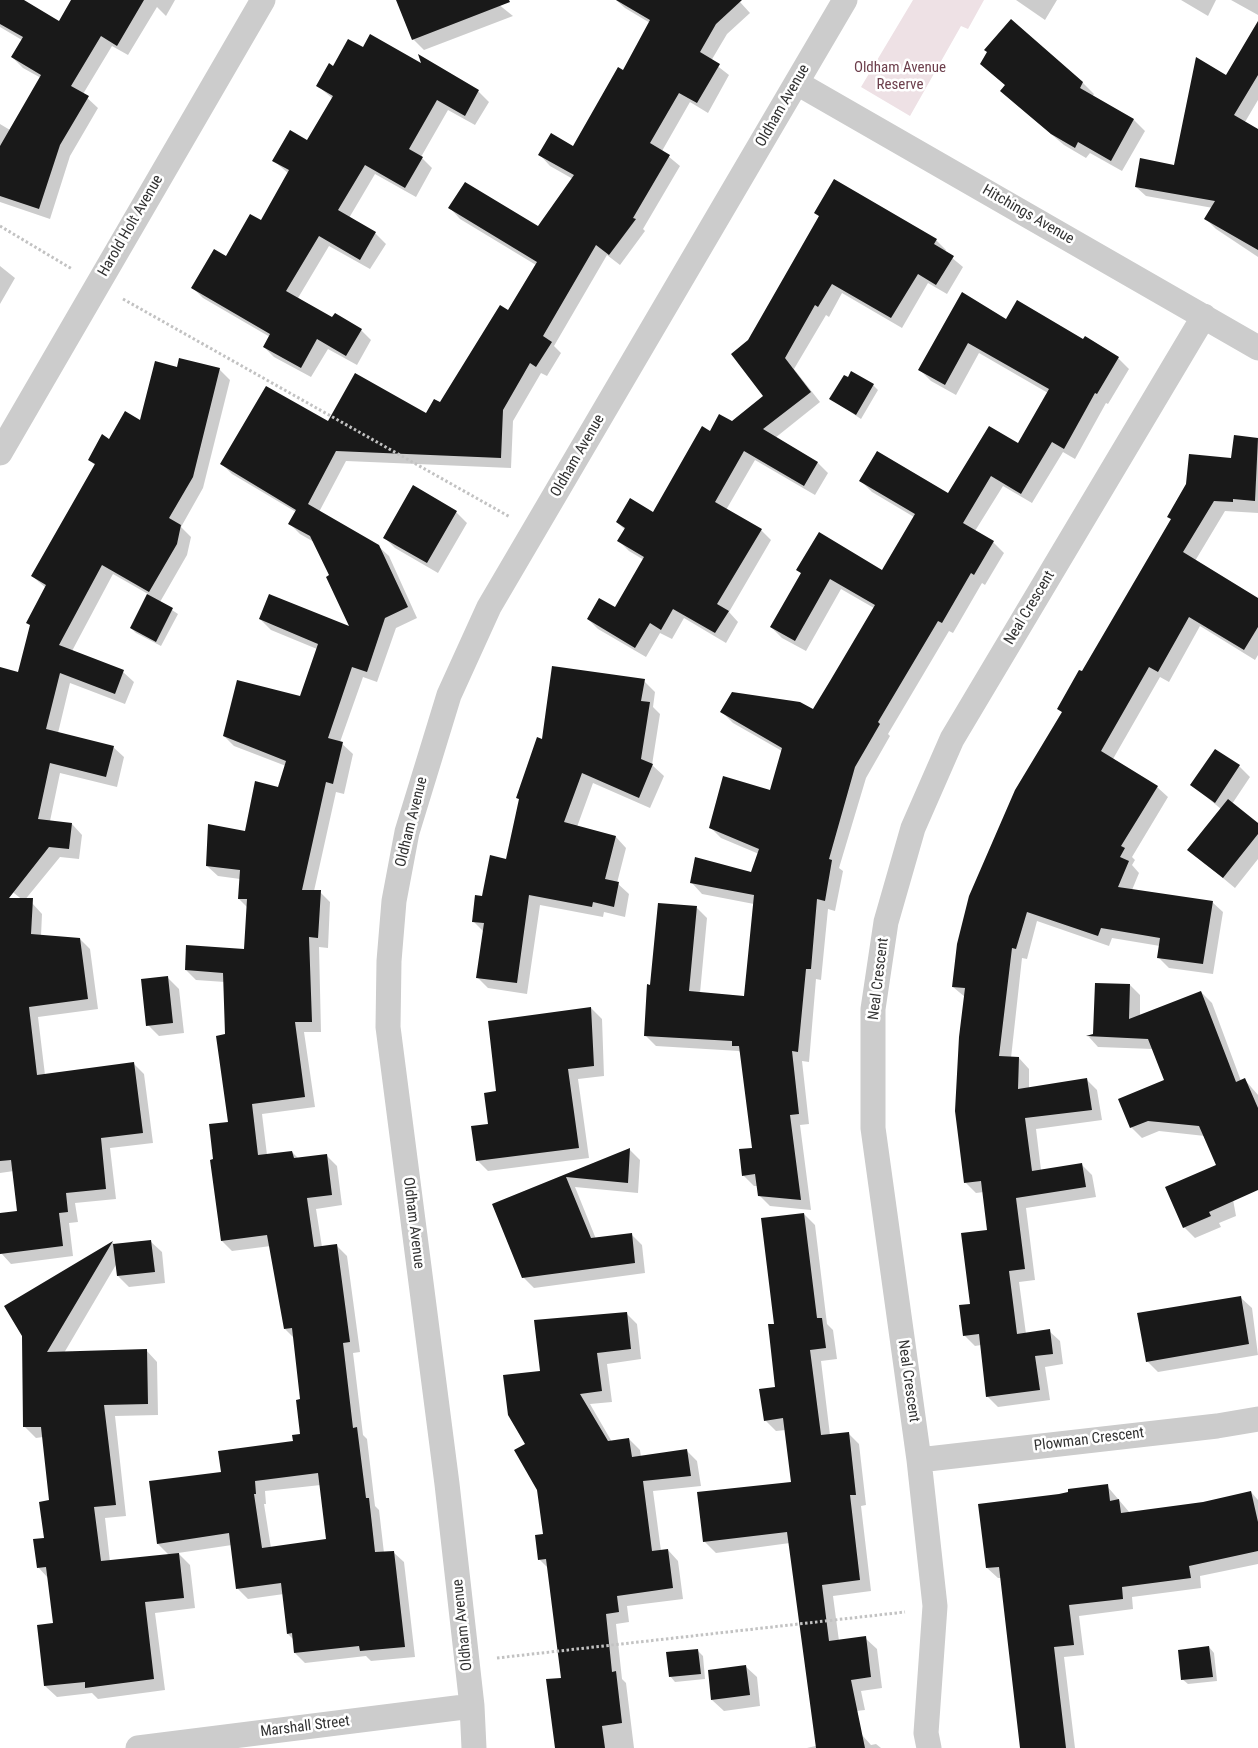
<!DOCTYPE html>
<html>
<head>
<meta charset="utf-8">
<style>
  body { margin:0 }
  canvas { display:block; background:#fff }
</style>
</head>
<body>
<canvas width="1258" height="1748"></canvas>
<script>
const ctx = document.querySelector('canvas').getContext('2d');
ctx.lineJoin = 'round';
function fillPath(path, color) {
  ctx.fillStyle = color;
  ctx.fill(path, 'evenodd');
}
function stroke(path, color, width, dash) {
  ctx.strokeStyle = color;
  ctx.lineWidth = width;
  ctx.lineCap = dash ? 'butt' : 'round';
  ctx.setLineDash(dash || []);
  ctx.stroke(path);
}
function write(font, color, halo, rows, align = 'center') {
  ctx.font = font + ' "Roboto Condensed",sans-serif';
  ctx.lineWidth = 5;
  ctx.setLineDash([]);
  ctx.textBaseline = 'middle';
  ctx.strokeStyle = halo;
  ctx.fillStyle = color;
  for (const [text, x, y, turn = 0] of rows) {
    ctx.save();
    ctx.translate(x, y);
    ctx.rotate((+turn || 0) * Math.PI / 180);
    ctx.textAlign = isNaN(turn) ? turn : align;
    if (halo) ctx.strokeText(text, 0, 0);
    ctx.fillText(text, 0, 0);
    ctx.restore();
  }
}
fillPath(new Path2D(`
  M913,0H984L968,29L961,26L910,116L861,87Z`), '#eee1e5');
fillPath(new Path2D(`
  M0,0H21L59,22L72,0H175L166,16L157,7L128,55L112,46L83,94L98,108L70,156L50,219L0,202V124L10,130L41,78L23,68L12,57L22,40L0,27Z
  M398,0H493L513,16L424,50L413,39Z
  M616,0H741L740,2L750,13L727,34L711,61L729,75L708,113L690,102L662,151L680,166L643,229L645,231L620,265L607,255L554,346L561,353L547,376L541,373L513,421L511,468L346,461L319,512L378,546L389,556L417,618L396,628L377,682L363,677L340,742L353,754L344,794L336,792L314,891L320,892L330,902L328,948L319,947L321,1032H304L315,1107L262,1114L267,1155L292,1152L299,1159L326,1155L337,1166L342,1205L316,1209L322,1247L336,1245L347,1256L360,1352L353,1353L363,1435L367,1439L375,1506L379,1510L384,1553L393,1552L404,1562L415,1657L371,1661L366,1656L305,1663L295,1653L293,1639L288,1634L284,1594L248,1599L238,1589L232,1545L178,1553L190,1565L195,1608L155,1613L165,1690L98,1699L92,1693L57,1697L45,1686L54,1624L48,1578L38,1567L45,1539L50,1501L43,1437L36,1438L24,1426L23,1335L6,1307L112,1242L115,1245L150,1241L162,1252L165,1283L129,1287L118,1276L117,1263L64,1353L146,1350L157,1362L158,1415L115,1416L126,1516L105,1518L110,1562L169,1555L158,1544L222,1473L295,1442L301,1435V1400L294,1338L285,1329L271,1246L232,1251L222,1241L215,1160L230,1123L225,982L196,980L186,970L245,951L248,908L239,899L240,879L218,876L207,866L246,832L279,788L286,766L234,746L224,736L301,698L317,649L271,630L260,619L351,629L331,576L314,542L300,534L290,524L296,512L232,474L222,464L328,423L426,415L440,404L509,312L536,265L460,219L450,208L538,228L573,179L550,166L540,155L573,147L623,71L650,23L625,8ZM321,1485L328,1540L271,1548L264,1504H266L265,1491Z
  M1016,0H1057L1045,20Z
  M1181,0H1216L1208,16Z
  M1231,0H1258V15Z
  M1011,21L1083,83L1094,94L1092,97L1134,120L1145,131L1122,171L1090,153L1086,158L1064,145L1013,102L1006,86L982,64Z
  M1258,35V100L1245,122L1258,130V257L1216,229L1206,219L1213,208L1146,196L1136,187L1175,167L1226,76Z
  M363,49L424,66L420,57L478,91L489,102L475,125L448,110L421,157L432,168L416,197L375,174L349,218L375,233L386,244L370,269L329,246L298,298L333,319L361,330L371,340L357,365L328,349L311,377L274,357L264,347L270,337L203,298L193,288L261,222L289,174L274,161L308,141L333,99L318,86L334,68Z
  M816,213L936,240L946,250L945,252L963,267L947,294L928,283L902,328L842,293L829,317L826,315L794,369L820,402L775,438L818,463L828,473L815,495L755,460L726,510L761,530L771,540L729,612L738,622L726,643L684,618L672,639L660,633L646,657L598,629L588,619L615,609L644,560L629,551L619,541L625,530L617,522L653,513L710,432L732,423L765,396L749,341L820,217Z
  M0,266L15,278L0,304Z
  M1007,320L1083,341L1085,338L1118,358L1129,369L1108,404L1106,403L1075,459L1063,452L1032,503L1003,486L975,531L993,542L1004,553L985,585L982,583L953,633L949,631L888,734L890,736L866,778L839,868L843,871L835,911L828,909L821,980L816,979L809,1062L802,1061L809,1124L800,1125L811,1210L770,1206L759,1195L758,1186H754L743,1175L753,1149L741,1053L739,1051L656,1046L645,1035L652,986L697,908L707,918L700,993L745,998L754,904L702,894L692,883L752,873L759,854L721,838L710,827L771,791L782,751L733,723L722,712L813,711L874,608L841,589L806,651L782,638L771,627L802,574L798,570L883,572L914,517L872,492L861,481L948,495L1018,445L1048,393L979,353L956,395L931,381L920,370Z
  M178,368L219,369L230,380L203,488L181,527L191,537L187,555L160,602L178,614L161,646L136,633L131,628L148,594L113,574L72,651L123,672L134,682L125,704L70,683L58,733L113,747L124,757L117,787L60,773L50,821L72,824L82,835L79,859L60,857L24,901L0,882V669L19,673L46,588L32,576L96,466L89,460L110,440L141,422Z
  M873,385L878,390L861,419L831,399Z
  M1235,437L1258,439V513L1225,511L1195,561L1258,599V655L1255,660L1200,626L1169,682L1160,677L1113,759L1157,787L1168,797L1132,857L1135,860L1132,865L1139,873L1132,890L1212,902L1223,912L1213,974L1169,968L1158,957L1160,946L1112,938L1109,946L1037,921L1027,959L1022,958L1011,1058H1019L1029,1069V1088L1087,1080L1097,1090L1102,1120L1036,1129L1041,1170L1081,1164L1092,1175L1096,1197L1026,1208L1035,1280L1019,1282L1026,1334L1049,1331L1060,1341L1063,1364L1045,1367L1050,1400L998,1407L987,1396L981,1345L975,1346L964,1335L988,1231L984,1192L976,1193L965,1182V997L953,987L1063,713L1059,709L1083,673L1172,520L1168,516L1232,460Z
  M456,512L467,523L438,573L395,548L384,537Z
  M644,681L655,692L653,707L660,714L652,765L664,776L650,808L593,783L577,827L616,837L626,848L617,883L629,894L625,917L604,912L603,917L540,905L527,994L488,988L477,977L484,932L473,921L483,898L507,860L520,800L517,797L543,741Z
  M1239,766L1250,777L1232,804L1258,825V859L1235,888L1189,850L1221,809L1192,785Z
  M32,903L42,914L41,936L80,939L90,949L98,1009L38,1017L45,1075L133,1063L144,1074L153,1143L110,1148L116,1199L75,1203L78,1222L69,1223L73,1256L11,1264L1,1253L0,1248V1214L18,1212L14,1171L0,1173V907Z
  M168,978L179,989L184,1033L159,1036L148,1025Z
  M1130,985L1140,995V1017L1201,992L1212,1003L1241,1081L1245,1080L1258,1095V1188L1230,1183L1236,1216L1219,1223L1221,1227L1195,1238L1184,1227L1218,1166L1205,1136L1159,1131L1142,1138L1131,1127L1165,1081L1153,1049L1098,1047L1089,1037L1094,1035Z
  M591,1008L602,1019L604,1076L578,1079L589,1158L488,1171L477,1160L490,1125L497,1093Z
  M630,1150L640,1160L638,1193L575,1187L596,1239L631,1234L642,1245L645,1273L534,1288L523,1277L494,1205Z
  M804,1214L815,1225L827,1324L833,1330L837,1359L821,1361L830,1435L848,1433L859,1444L866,1505L861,1506L871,1591L833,1596L839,1641L865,1638L877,1649L882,1688L861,1691L865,1710L823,1715L790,1543L716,1553L704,1541L792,1483L786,1430L776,1431L765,1420L777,1389L776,1325Z
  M1240,1297L1252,1308L1258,1355L1158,1372L1147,1361Z
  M626,1313L637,1324L641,1359L607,1364L612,1402L590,1404L612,1442L629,1439L640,1450L641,1457L687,1451L697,1461L701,1486L653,1491L661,1551L668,1550L678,1561L683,1599L627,1606L629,1622L616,1624L622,1679L626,1683L634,1748H556L562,1679L549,1569L539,1559L544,1535L539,1489L526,1444L542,1372Z
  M1107,1486L1130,1513L1203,1503L1251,1492L1258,1500V1564L1200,1576L1201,1588L1132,1597L1133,1609L1079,1616L1084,1655L1064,1657L1075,1748H1022L1002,1578H998L987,1568L1059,1495Z
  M1209,1647L1214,1653L1217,1681L1188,1684L1182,1679Z
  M698,1651L703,1656L705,1679L675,1682L670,1676Z
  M745,1666L757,1677L760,1706L724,1711L712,1700L710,1671Z
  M862,1735L871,1745L876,1744L881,1748H807Z`), '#0003');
fillPath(new Path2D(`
  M0,0H24L59,21L71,0H144L117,46L101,36L71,86L89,96L60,145L39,209L0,196V146L41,75L11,57L23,37L0,24Z
  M396,0H509L510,2L412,40Z
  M616,0H742L716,24L700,52L720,64L697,103L679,93L650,143L670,155L633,218L636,219L609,255L596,245L543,336L552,342L536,367L530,363L503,410L501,458L336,451L308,504L379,545L408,607L385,618L367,672L352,667L328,738L343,742L333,784L326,782L302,890H321L318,938L309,937L312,1022H295L305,1097L252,1104L258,1155L292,1151L294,1158L327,1154L332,1195L307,1198L314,1247L337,1244L350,1342L343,1343L353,1428L357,1427L366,1498H369L375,1552L394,1551L405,1647L360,1651L359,1646L294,1653L292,1633L287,1634L281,1583L236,1589L229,1533L157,1544L149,1481L221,1472L218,1451L293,1441L292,1435L300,1434L296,1400L300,1399L292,1328L284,1329L267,1235L221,1241L210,1160L213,1159L209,1124L228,1122L216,1036L225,1034L223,973L185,970L186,945L244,949L247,899H238L240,870L206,866L208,824L245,831L255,781L278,787L286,761L223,736L237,680L300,696L318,644L259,619L269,594L349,626L326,577L329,575L310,536L288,524L296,510L220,464L266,386L328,421L355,373L426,413L434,399L440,402L500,305L508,310L537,262L448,208L465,182L538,226L574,175L538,155L551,133L573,146L618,67L623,70L650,20ZM318,1473L326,1539L262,1548L254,1494H256L255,1481Z
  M1011,19L1083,82L1080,88L1134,119L1111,161L1078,142L1075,148L1051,134L1000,91L1005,85L980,64L987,52L984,50Z
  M1258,21V75L1234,115L1258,129V250L1204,219L1215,201L1135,187L1140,158L1174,165L1196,57L1226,75Z
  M370,34L421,63L418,54L479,90L465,116L437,100L409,149L423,157L405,188L365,165L338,210L376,232L360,260L319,236L286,291L332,317L335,313L362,329L346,356L317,339L301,368L263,347L270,334L191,288L214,249L226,256L250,214L261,220L289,170L272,161L290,130L307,140L333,96L316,86L329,63L333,66L348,39L363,47Z
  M834,179L937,239L934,244L954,256L936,285L918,274L891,318L832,284L818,307L815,305L785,358L811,392L763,429L818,462L804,486L744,451L715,502L762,529L717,604L729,611L715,633L673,609L661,630L650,623L635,648L587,619L599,598L615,607L644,557L617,541L625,528L616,522L630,498L653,512L702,426L710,431L719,414L732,421L763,396L731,354L748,340L819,216L814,213Z
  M962,292L1006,319L1017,300L1083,339L1085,336L1119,357L1097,394L1095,393L1064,449L1052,442L1021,494L991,476L963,523L994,541L974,575L971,573L942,623L938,621L878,722L880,724L855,767L829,859L832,860L825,901L817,899L811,969H806L798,1052L792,1051L799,1114L790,1115L801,1200L758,1196L755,1174L742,1176L739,1149L752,1148L739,1046H732V1041L644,1036L647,984L650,985L658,903L697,906L689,991L744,996L754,895L690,883L695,857L751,872L759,849L709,828L723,776L770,790L782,748L720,712L732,692L800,702L813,709L830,681L875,605L830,579L795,641L770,627L801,573L796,570L819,532L882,570L915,514L859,481L877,451L948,493L989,426L1018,443L1049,389L968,343L945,385L918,370Z
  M179,358L220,368L193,477L169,518L181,525L177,544L149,592L102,565L59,645L124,670L115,694L60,673L46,729L114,746L106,777L50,763L38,819L72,823L69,849L49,847L9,898H33L31,934L80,938L88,999L29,1007L37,1075L134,1062L143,1133L101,1138L106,1189L66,1193L68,1212L59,1213L63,1246L0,1254V1213L17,1211L11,1160L0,1161V667L18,672L30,625L26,623L46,585L31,576L95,464L88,460L102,434L109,439L125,411L140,420L155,361L177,367Z
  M851,371L874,384L856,415L829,399L844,375L848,377Z
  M1234,435L1258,438L1255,501L1233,499V502L1214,501L1183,552L1258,598V627L1244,650L1189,617L1158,672L1149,667L1101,751L1158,786L1121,846L1125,848L1120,857L1129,861L1118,887L1213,901L1203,964L1157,958L1160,938L1101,928L1098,936L1027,912L1016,949L1012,948L999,1056L1019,1057L1018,1089L1087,1078L1092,1110L1025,1118L1032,1171L1082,1163L1086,1187L1016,1198L1025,1269L1009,1271L1017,1334L1050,1329L1053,1354L1035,1356L1040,1390L986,1397L979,1334L963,1336L959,1305L970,1304L961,1233L987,1230L981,1181L964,1183L955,1111L959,1037L965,988L952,987L957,944L969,896L1015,790L1062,712L1057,709L1079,670L1082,671L1171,519L1167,517L1186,484L1189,454L1231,458Z
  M413,485L457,511L427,563L383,538Z
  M147,594L173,608L156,642L130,628Z
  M552,666L645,679L641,701L650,702L641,759L653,764L639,798L582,773L564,822L616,836L605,879L619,882L614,907L593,902L592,907L529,895L517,983L476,978L484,923L472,922L475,895L482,896L490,855L506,859L519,799L516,798L537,737L542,739Z
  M1215,749L1240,765L1215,803L1190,785Z
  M1228,799L1258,823V834L1223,878L1187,850Z
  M168,976L173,1023L146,1026L141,979Z
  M1095,983L1130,984L1129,1019L1201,991L1236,1082L1245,1078L1258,1108V1190L1209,1212L1211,1216L1183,1228L1165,1187L1216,1165L1199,1126L1148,1121L1130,1128L1118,1099L1164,1080L1148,1039L1086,1036L1093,1034Z
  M591,1007L594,1066L568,1069L579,1148L476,1161L471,1126L488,1124L484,1093L496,1091L488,1021Z
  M630,1148L628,1183L566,1177L591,1238L632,1233L635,1263L522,1278L492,1204Z
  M804,1213L817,1318H822L826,1348L810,1350L821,1435L849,1432L856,1495H850L860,1580L822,1585L829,1641L866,1636L871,1677L851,1680L865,1748H816L787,1532L703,1542L697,1492L791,1482L783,1418L764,1421L759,1389L775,1387L768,1324H774L761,1218Z
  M151,1240L155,1272L117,1276L113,1244Z
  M113,1241L47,1352L147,1349L148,1404L104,1405L116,1505L94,1507L101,1561L179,1553L184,1598L145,1602L154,1679L85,1688V1682L44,1686L37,1625L53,1623L46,1567L37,1568L33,1539L44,1538L39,1502L49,1500L41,1427H23L22,1336L4,1306Z
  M1241,1296L1249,1344L1146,1362L1137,1313Z
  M627,1312L631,1349L597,1353L602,1391L580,1394L608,1441L629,1438L632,1457L687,1449L691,1476L643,1481L652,1551L668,1549L673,1588L617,1596L619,1612L606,1614L612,1672L616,1671L622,1723L602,1726L605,1748H555L546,1679L561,1678L546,1559L538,1560L535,1535L543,1534L537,1490L514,1450L525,1444L508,1415L503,1375L540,1371L534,1320Z
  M1108,1484L1110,1501L1119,1499L1121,1513L1203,1502L1251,1491L1258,1522V1551L1189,1566L1191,1578L1122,1587L1123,1599L1069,1605L1074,1645L1054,1647L1066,1748H1020L999,1567L986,1568L978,1504L1059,1494L1068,1492V1489Z
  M1209,1646L1213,1677L1181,1680L1178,1650Z
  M698,1649L701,1674L669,1677L666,1652Z
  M746,1665L750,1695L711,1700L708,1670Z`), '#191919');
stroke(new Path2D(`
  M0,226L72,269
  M123,299L510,517
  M497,1658L905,1612`), '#c2c2c2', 3, [2.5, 2.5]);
stroke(new Path2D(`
  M797,83L1258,348
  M0,453L263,0
  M919,1460L1217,1426L1258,1419
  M138,1748L472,1706
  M474,1748L472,1706L447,1484L388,1027L389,961L394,901L407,832L449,695L489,607L845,0
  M929,1748L926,1733L935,1606L919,1460L873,1128V1009L886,922L913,828L952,739L1204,316`), '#ccc', 25);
write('15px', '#6d3f4c', '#fff', [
  ["Oldham Avenue",900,68],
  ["Reserve",900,85]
]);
write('15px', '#323232', '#fff', [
  ["Oldham Avenue",783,106,-60],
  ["Hitchings Avenue",1028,215,30],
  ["Harold Holt Avenue",131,226,-60],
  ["Oldham Avenue",578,456,-60],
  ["Neal Crescent",1030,608,-59],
  ["Oldham Avenue",412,822,-76],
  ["Neal Crescent",879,979,-83],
  ["Oldham Avenue",413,1223,83],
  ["Neal Crescent",908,1381,82],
  ["Plowman Crescent",1089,1440,-7],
  ["Oldham Avenue",463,1625,-96],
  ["Marshall Street",305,1727,-7]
]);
</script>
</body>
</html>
